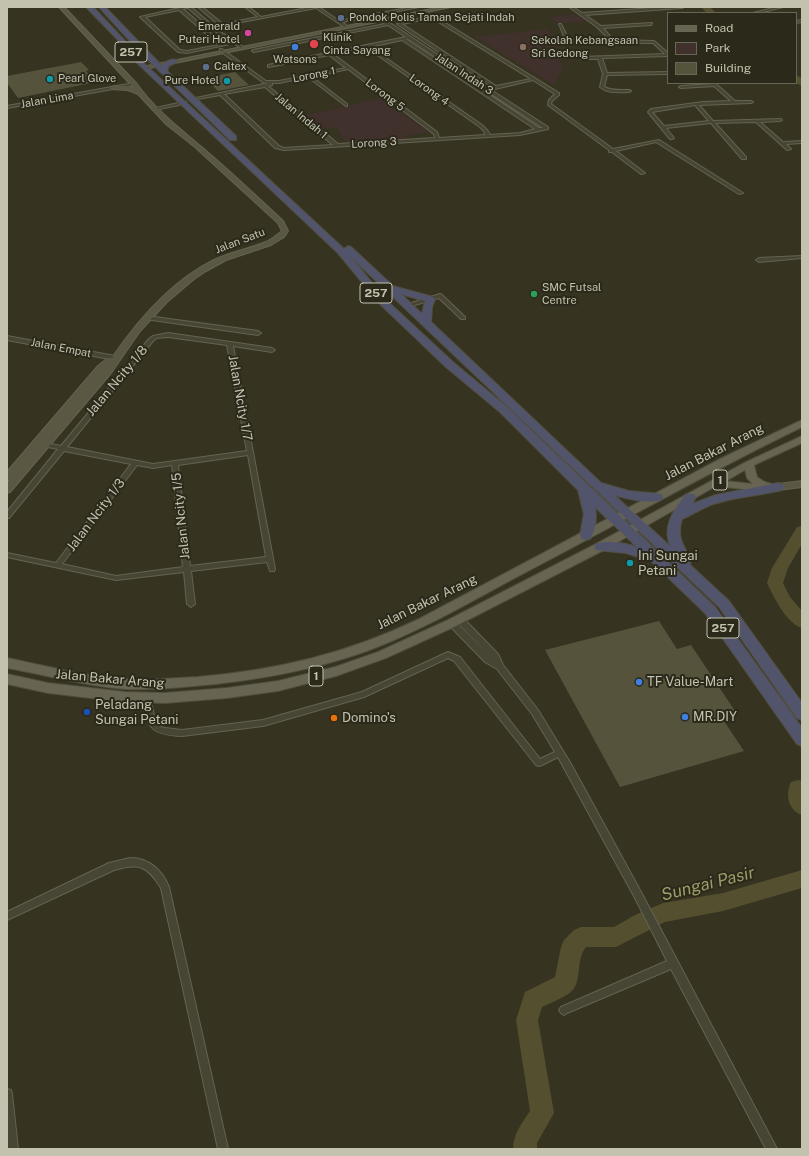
<!DOCTYPE html>
<html>
<head>
<meta charset="utf-8">
<style>
  body { margin:0 }
  #map { position:relative; width:809px; height:1156px; overflow:hidden; background:#363321; font-family:"Public Sans",sans-serif }
  canvas { display:block }
  .frame { position:absolute; inset:0; border:8px solid #c3c2af; pointer-events:none }
  .legend { position:absolute; left:667px; top:12px; width:130px; height:72px; box-sizing:border-box; background:#2b291a; border:1px solid #686656; margin:0; padding:5px 7px; list-style:none; font-size:12px; color:#c3c2af }
  .legend li { display:flex; align-items:center; gap:8px; height:20px }
  .legend b { width:20px; border:1px solid #686656 }
</style>
</head>
<body>
<div id="map">
<canvas width="809" height="1156"></canvas>
<div class="frame"></div>
<ul class="legend">
<li><b style="height:5px;background:#676452"></b>Road</li>
<li><b style="height:11px;background:#40312c"></b>Park</li>
<li><b style="height:11px;background:#56533d"></b>Building</li>
</ul>
</div>
<script>
const ctx = document.querySelector('canvas').getContext('2d');
ctx.lineJoin = 'round';
function fillPath(path, color) {
  ctx.fillStyle = color;
  ctx.fill(path, 'evenodd');
}
function stroke(path, color, width, dash) {
  ctx.strokeStyle = color;
  ctx.lineWidth = width;
  ctx.lineCap = dash ? 'butt' : 'round';
  ctx.setLineDash(dash || []);
  ctx.stroke(path);
}
function write(font, color, halo, rows, align = 'center') {
  ctx.font = font + ' "Public Sans",sans-serif';
  ctx.lineWidth = 4;
  ctx.setLineDash([]);
  ctx.textBaseline = 'middle';
  ctx.strokeStyle = halo;
  ctx.fillStyle = color;
  for (const [text, x, y, turn = 0] of rows) {
    ctx.save();
    ctx.translate(x, y);
    ctx.rotate((+turn || 0) * Math.PI / 180);
    ctx.textAlign = isNaN(turn) ? turn : align;
    if (halo) ctx.strokeText(text, 0, 0);
    ctx.fillText(text, 0, 0);
    ctx.restore();
  }
}
fillPath(new Path2D(`
  M576,14L585,21L558,24L550,17Z
  M548,29L563,67L554,85L475,37Z
  M382,98L394,108L391,109L394,111H398L428,132L405,136V139L346,142L336,127L323,129L313,121L315,120L312,117H309L306,115Z`), '#40312c');
fillPath(new Path2D(`
  M701,7H710L716,13H707Z
  M796,75L802,78V86L796,83Z
  M802,526V544L788,568L783,583L790,597L802,611V628C786,623 774,597 767,583L772,568L797,527Z
  M798,780L802,781V815C788,810 785,795 791,782Z
  M802,870V888L723,911L665,922L616,947H586C576,958 582,981 572,991C566,997 550,1003 542,1007L538,1020L554,1113L537,1143V1149H513C513,1134 522,1123 530,1111L516,1020L525,992L555,977L561,947L564,940L574,930L581,927H614L635,915L663,903L723,893Z`), '#544f2e');
fillPath(new Path2D(`
  M81,62L89,70L86,71L96,82L18,98L7,83V76Z
  M235,72L249,85L218,91L205,78Z
  M659,621L677,649L691,645L737,714L722,718L744,751L620,787L545,650Z`), '#56533d');
stroke(new Path2D(`
  M178,104L200,99`), '#4b4836', 4, [4, 2]);
const street = new Path2D(`
  M184,7H191L213,26L219,25L198,7H202L223,24L258,17L245,7H249L261,17L312,7H319L339,21L412,7H419L342,22L347,26L346,28L316,8L215,27L223,34L229,36L243,47L244,48L242,49L227,38L221,36L188,8L183,9L223,44L228,43L230,44L187,53L178,52L140,17ZM179,10L219,45L187,51L180,50L145,17Z
  M569,7H573L582,13L667,7H684L682,8L585,15L601,26L652,23L651,25L603,28L613,40L654,41L668,53V56L602,58L607,73L668,72V74L607,75L604,87C612,91 620,90 629,90L631,91L629,92C619,92 608,94 600,87L603,74L598,59H582L580,58L581,57L665,54L653,43L569,42L565,39L559,24H561L568,38L571,40H610L597,27Z
  M777,7H783L759,13H753Z
  M424,11H426L559,93V95L552,101L551,104L613,149L659,140L743,193L739,194L656,142L616,151L645,173L641,174L612,152H609V150L548,105L549,100L555,94L533,80L491,90L548,127V129L520,135L284,150L275,148L220,95L198,99L196,98L269,83H264L220,51V49H222L266,81H279L346,68L329,55L269,67H268V65L406,37L388,25L254,52L252,51L253,50L385,24L380,20L382,19L390,23L488,88L492,87L397,24L430,16L424,13ZM432,18L531,79L496,86L402,24ZM406,39H408L543,128H539ZM402,40L535,129L520,133L490,135L487,130L482,125L370,47ZM366,47L480,127L484,131L485,135L439,138L437,132L333,54ZM348,69L434,134L435,138L338,144L268,86L272,85V83H279L308,77L346,106H347V104L312,77ZM265,87L333,145L284,148L279,146L224,94Z
  M802,20V22L796,23V21Z
  M134,83H135V85L7,108V106Z
  M711,83H715L735,101H751L753,102L751,103L699,105L713,121L781,119L782,120L780,121L760,122L783,142L802,141V143L786,144L791,149L787,150L756,122L715,123L746,157V159H742L711,123L666,128L674,138L672,139H670L648,112L651,109L703,102L731,101L714,86L681,88L679,87L681,86L712,84ZM695,105L709,121L664,126L652,112Z
  M178,103H179V105L154,110L152,109Z
  M802,256V258L759,262L756,260L759,258Z
  M440,294L442,295L465,317V319H461L439,298L408,307L405,305Z
  M147,316L258,331L261,333L258,335L145,319V317Z
  M168,333L272,348L275,350L272,352L233,346L275,569L274,571H270L267,562L191,571L195,604L191,607L187,604L184,572L116,580L7,557V553L56,563L131,464L64,451L9,518H7V512L58,449L38,445L37,444L38,443L40,442L61,446L149,339L153,336ZM168,337L227,345L247,451L153,464L67,447L153,341L157,338ZM248,455L266,557L190,566L178,465ZM137,465L153,468L172,465L183,567L116,576L62,564Z
  M7,336L115,356L118,358L115,360L7,340Z
  M459,616L462,617L498,654L503,665L538,710L571,764L641,892L777,1149H766L671,969L567,1013L564,1015L561,1013L559,1010L561,1007L667,961L635,898L558,757L542,765L539,766L536,765L454,661L448,658L364,697L263,726L182,736C150,735 147,727 142,697L143,695L146,694L149,695L150,697L155,720L161,727L165,728L182,730L263,720L362,692L448,652L460,657L540,759L555,752L532,714L497,669L485,662L449,625L448,623L449,621H455L493,659L456,621L455,619L456,617Z
  M130,858C149,858 162,870 169,887L228,1149H218L161,888C147,865 139,863 114,870L7,920V912L109,863Z
  M7,1089L11,1090L12,1094L18,1149H8Z`);
const secondary = new Path2D(`
  M59,7H64L136,83C155,109 174,124 199,145C228,169 255,195 283,221L288,231L284,237L271,245L226,260L206,271L194,279L167,302L140,331L111,373L10,492L7,493V484L105,368L10,480L7,481V472L98,366L108,358H112C138,320 171,281 214,260C230,252 249,249 266,242L273,238L282,231L278,223L195,147L166,124L138,94L128,90L110,89L109,88C115,85 127,85 134,88Z
  M442,7H451L150,68L147,66Z
  M802,481V487L778,490L773,487L778,484Z`);
const primary = new Path2D(`
  M802,420V427C703,475 607,530 509,581C463,606 416,633 367,651C311,671 252,681 194,686C172,688 148,690 125,689C86,686 46,675 7,668V658C46,666 84,676 124,679C148,681 173,678 197,677C277,670 346,654 419,619L722,458Z
  M802,436V443L754,465L757,477L765,482L775,485L776,487L775,489L751,490L716,486L604,550L456,626L386,658L336,676L278,691L227,698L165,703L125,702L48,693L7,684V674L48,683L125,692L165,693L227,688L278,681L335,667L378,652L448,620L596,544L746,462ZM745,470L747,478L753,484L726,481Z`);
const highway = new Path2D(`
  M86,7H93L125,41L137,57L344,249L348,246L351,247L393,286L433,297L435,299L432,307L431,322L601,483L629,491L661,494L663,497L661,500C647,504 628,499 614,495L671,547C661,527 674,510 686,494H694L696,497L692,504L716,495L778,483L782,484L784,487L782,490C758,496 731,497 708,506C699,510 691,515 682,519C676,537 684,547 692,561L689,564L729,601L802,703V720L797,718L719,607L350,256L386,300L454,363L508,408L715,607L802,728V746L797,744L705,613L651,561L626,553L596,550L594,547L596,544C608,540 624,543 637,547L595,507C597,517 596,530 590,539L586,540L582,539L580,536L584,514L578,490L500,412L446,367L380,304L338,253L133,59L121,43ZM401,294L425,301L422,314Z
  M99,7H105L162,66C164,62 172,58 177,60V62L169,66L167,71L236,136V140H230L142,54Z`);
stroke(street, '#646352', 2);
stroke(secondary, '#646352', 2);
stroke(primary, '#504e3e', 2);
stroke(highway, '#514f3f', 2);
fillPath(street, '#474534');
fillPath(secondary, '#5a5842');
fillPath(primary, '#676452');
fillPath(highway, '#52546c');
for (const [x, y, r, color] of [
  [341,18,4,"#5c6f8a"],
  [248,33,4,"#d1479c"],
  [314,44,5,"#e0444e"],
  [295,47,4,"#3f7fe0"],
  [523,47,4,"#8d6e63"],
  [206,67,4,"#5c6f8a"],
  [50,79,4,"#0f9aa8"],
  [227,81,4,"#0f9aa8"],
  [534,294,4,"#2e9e5b"],
  [630,563,4,"#0f9aa8"],
  [639,682,4,"#3f7fe0"],
  [87,712,4,"#1a4fb4"],
  [685,717,4,"#3f7fe0"],
  [334,718,4,"#e8710a"]
]) {
  const dot = new Path2D();
  dot.arc(x, y, r, 0, 2 * Math.PI);
  ctx.fillStyle = color;
  ctx.fill(dot);
  stroke(dot, '#2b291a', 1.5);
}
write('11px', '#c3c2af', '#2b291a', [
  ["Pondok Polis Taman Sejati Indah",349,18],
  ["Emerald",240,27,"right"],
  ["Puteri Hotel",240,40,"right"],
  ["Klinik",323,38],
  ["Cinta Sayang",323,51],
  ["Sekolah Kebangsaan",531,41],
  ["Sri Gedong",531,54],
  ["Watsons",295,60,"center"],
  ["Caltex",214,67],
  ["Pearl Glove",58,79],
  ["Pure Hotel",219,81,"right"],
  ["SMC Futsal",542,288],
  ["Centre",542,301]
], 'left');
write('11px', '#c3c2af', '#2b291a', [
  ["Jalan Indah 3",464,74,33],
  ["Lorong 1",314,75,-11],
  ["Lorong 4",429,90,35],
  ["Lorong 5",385,95,37],
  ["Jalan Lima",47,100,-10],
  ["Jalan Indah 1",301,116,40],
  ["Lorong 3",374,143,-4],
  ["Jalan Satu",240,241,-21],
  ["Jalan Empat",61,348,11]
]);
for (const [x, y, w] of [
  [131,52,32],
  [376,293,32],
  [720,480,14],
  [723,628,32],
  [316,676,14]
]) {
  const box = new Path2D();
  box.roundRect(x - w / 2, y - 10, w, 20, 3);
  ctx.fillStyle = '#2b291a';
  ctx.fill(box);
  stroke(box, '#c3c2af', 1);
}
write('bold 12px', '#c3c2af', null, [
  ["257",131,52],
  ["257",376,293],
  ["1",720,480],
  ["257",723,628],
  ["1",316,676]
]);
write('13px', '#c3c2af', '#2b291a', [
  ["Jalan Ncity 1/8",117,381,-50],
  ["Jalan Ncity 1/7",240,398,80],
  ["Jalan Bakar Arang",714,452,-27],
  ["Jalan Ncity 1/3",96,515,-53],
  ["Jalan Ncity 1/5",181,516,-96],
  ["Jalan Bakar Arang",427,602,-26],
  ["Jalan Bakar Arang",110,679,5]
]);
write('13px', '#c3c2af', '#2b291a', [
  ["Ini Sungai",638,556],
  ["Petani",638,571],
  ["TF Value-Mart",647,682],
  ["Peladang",95,705],
  ["Sungai Petani",95,720],
  ["MR.DIY",693,717],
  ["Domino's",342,718]
], 'left');
write('italic 17px', '#a19a69', '#2b291a', [
  ["Sungai Pasir",708,884,-14]
]);
</script>
</body>
</html>
